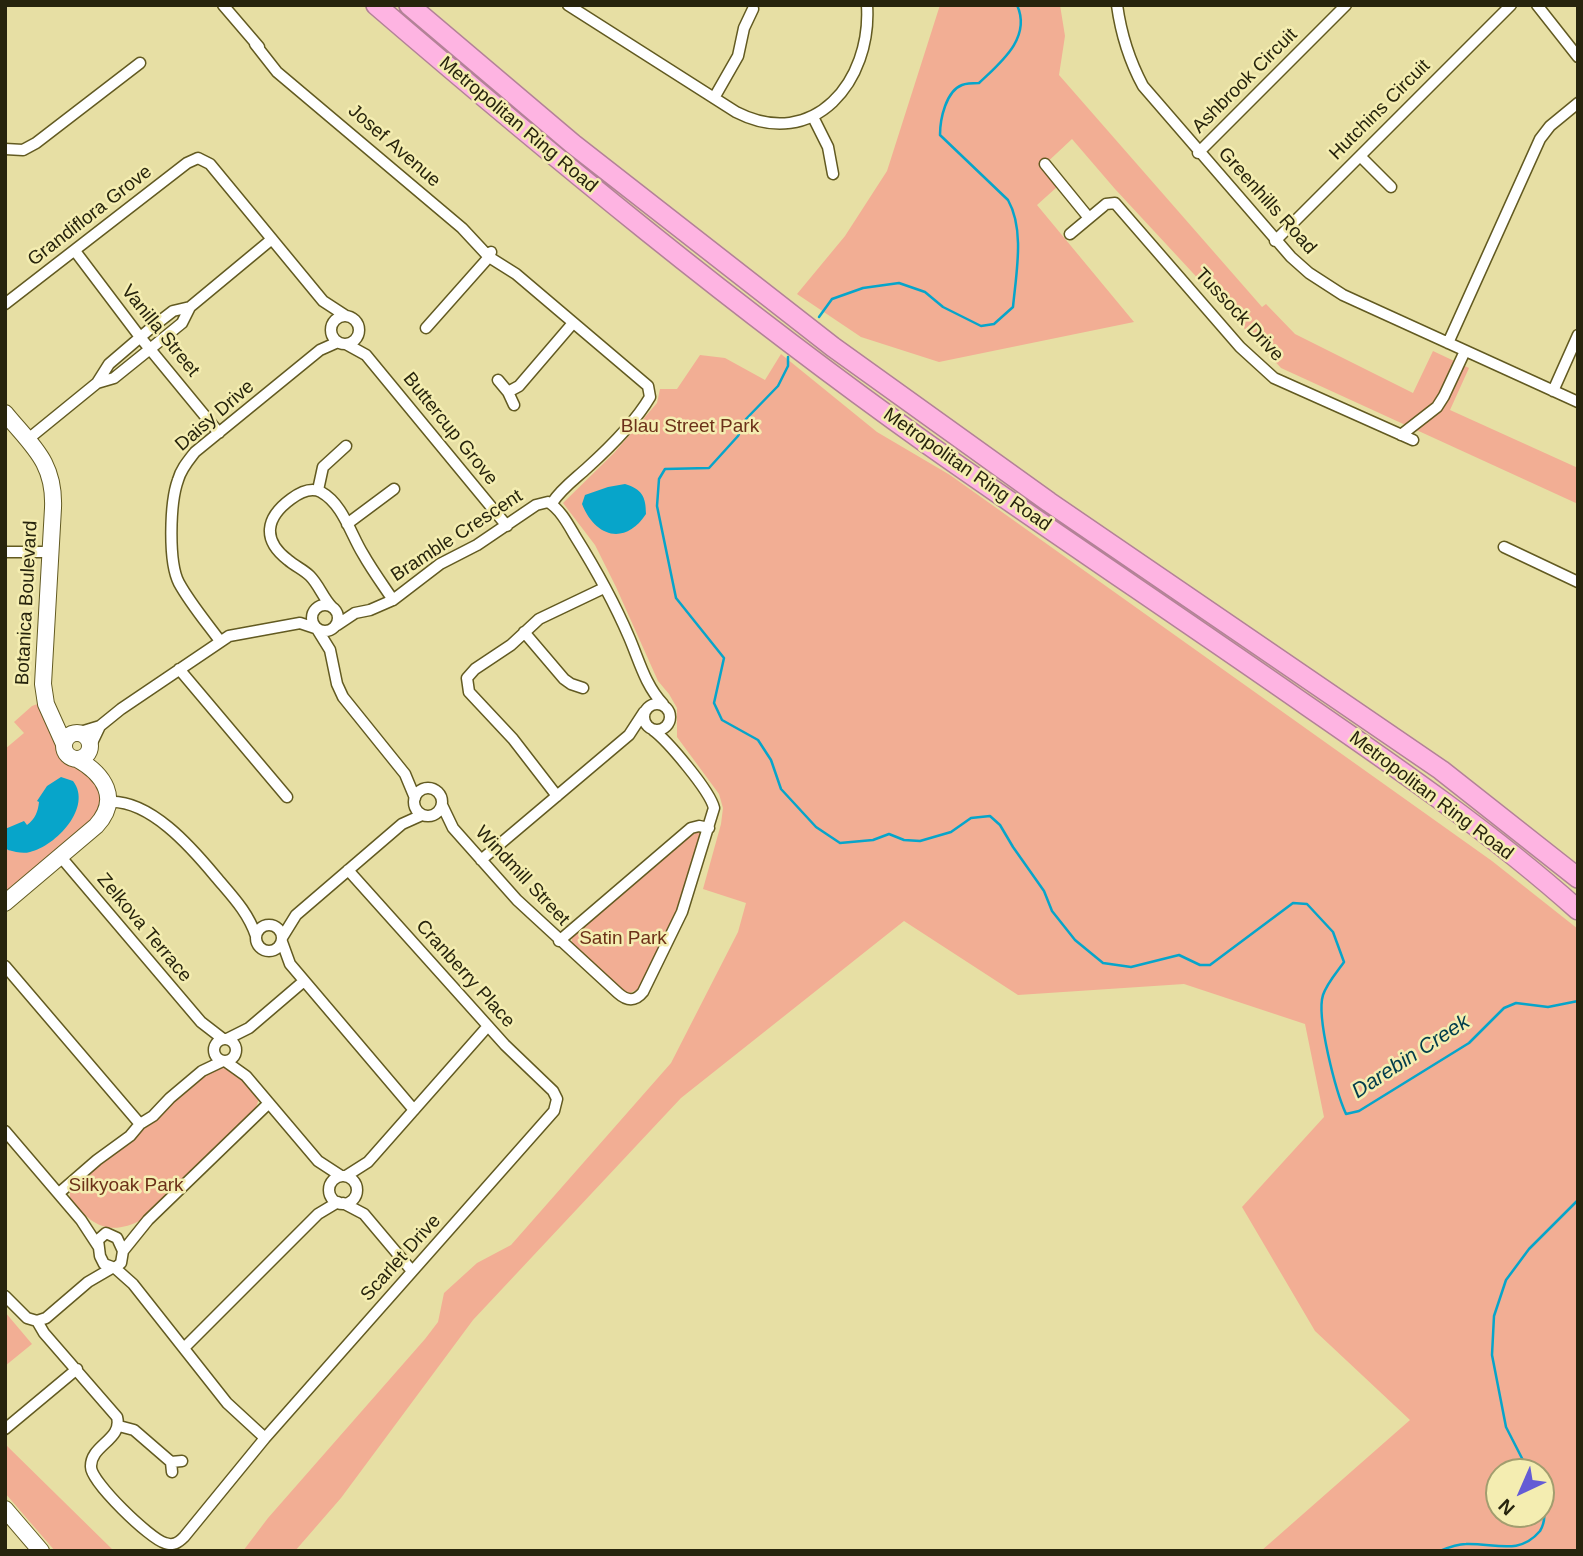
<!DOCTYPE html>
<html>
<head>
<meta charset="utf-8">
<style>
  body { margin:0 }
  #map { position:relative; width:1583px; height:1556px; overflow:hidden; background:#e7dfa4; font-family:Arial,sans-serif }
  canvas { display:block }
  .frame { position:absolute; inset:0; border:7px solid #27240d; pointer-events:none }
  .north { position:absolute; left:1485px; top:1458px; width:70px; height:70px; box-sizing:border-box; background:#f4edb1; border:2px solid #a29d6f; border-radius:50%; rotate:224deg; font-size:19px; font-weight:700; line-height:28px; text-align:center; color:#27240d }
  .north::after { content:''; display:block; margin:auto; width:24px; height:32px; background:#645cd5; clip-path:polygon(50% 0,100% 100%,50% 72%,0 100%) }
</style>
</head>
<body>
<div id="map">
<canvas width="1583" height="1556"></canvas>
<div class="frame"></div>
<div class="north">N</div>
</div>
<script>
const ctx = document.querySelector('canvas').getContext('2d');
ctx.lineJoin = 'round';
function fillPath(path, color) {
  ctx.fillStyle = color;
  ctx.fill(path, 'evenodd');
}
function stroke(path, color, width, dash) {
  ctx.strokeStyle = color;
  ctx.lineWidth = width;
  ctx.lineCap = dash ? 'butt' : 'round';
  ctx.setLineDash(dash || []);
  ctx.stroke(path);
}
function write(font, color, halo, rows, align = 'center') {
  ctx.font = font + ' Arial,sans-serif';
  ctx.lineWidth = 5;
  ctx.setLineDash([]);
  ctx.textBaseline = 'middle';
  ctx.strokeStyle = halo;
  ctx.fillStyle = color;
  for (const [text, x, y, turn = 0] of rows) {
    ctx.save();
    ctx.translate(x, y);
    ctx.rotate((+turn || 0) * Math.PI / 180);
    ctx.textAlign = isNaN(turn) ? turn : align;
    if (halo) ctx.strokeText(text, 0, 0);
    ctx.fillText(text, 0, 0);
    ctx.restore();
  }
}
fillPath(new Path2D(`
  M940,5H1060L1065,36L1059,75L1262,307L1266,304L1295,334L1413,393L1433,351L1469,368L1450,410L1578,468V504L1281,368L1115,189L1072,139L1041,168L1057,187L1037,205L1134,322L939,362L861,337L797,294L845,236L887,171Z
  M781,354L877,432L950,475L1492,861L1578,929V1551H1261L1410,1420L1315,1331L1242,1207L1324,1117L1305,1024L1184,984L1018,995L904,921L681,1098L473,1320L341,1498L295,1551H243L268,1518L425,1339L438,1322L444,1293L477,1263L511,1245L671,1063L738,932L746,903L703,889L721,824L723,808L719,794L677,737V708L669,694L658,681L616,587L595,545L563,503L614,453L657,403L660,389H677L700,355L725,358L765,380ZM1499,1472H1541V1514H1499Z
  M40,703L63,753L69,760L89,770L103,796L98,816L5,893V749L24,733L14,722L32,706Z
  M694,831L701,833L677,912L638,989L630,993L626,992L572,944V935Z
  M222,1067C239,1073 248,1085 259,1099L255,1110L143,1219C110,1237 91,1226 70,1198V1188L144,1128C172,1111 188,1076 222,1067Z
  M5,1312L32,1344L5,1366Z
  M5,1444L114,1551H55L5,1493Z`), '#f2ae94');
fillPath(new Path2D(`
  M625,484C642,489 646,497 646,514C625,546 595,537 582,504L585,495L608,487Z
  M61,777L73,781C93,807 56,846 30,852C23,854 16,852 8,850L5,847V829L24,821L27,825C35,819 38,812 39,802L37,801L47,786Z`), '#07a5ca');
stroke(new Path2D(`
  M819,317L832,299L863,288L899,283L925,292L943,307L981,326L994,324L1013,307C1016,274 1025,230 1008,200L940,135C940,119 946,91 962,85C967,83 973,83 979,83C1000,63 1032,38 1017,5
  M788,357V366L778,386L746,419L738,436L709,468L665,469L659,479L657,506L676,598L724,658L714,703L722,720L758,740L771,760L781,789L816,827L840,843L873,840L889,834L904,840L920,841L951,832L971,818L990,816L1000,825L1013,847L1044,891L1052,911L1075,940L1103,963L1131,967L1179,955L1200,965H1210L1293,903L1307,904L1333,932L1344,962C1337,972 1327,983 1323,995C1316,1017 1336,1092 1346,1114L1359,1111L1469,1043L1504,1008L1516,1003L1548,1007L1578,1001
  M1529,1472L1506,1427L1492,1355L1494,1316L1506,1280L1529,1249L1578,1200
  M1440,1551C1447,1548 1458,1544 1466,1544C1495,1543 1519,1556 1540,1531C1546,1521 1545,1510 1541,1500`), '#07a5ca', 2.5);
const street = new Path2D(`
  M223,5L259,47
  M568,5L736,112C814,152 872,81 867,5
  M1117,5C1121,34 1129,60 1143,86L1291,257L1309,273L1343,295L1578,402
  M1537,5L1578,57
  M255,44L277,72L462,228L489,257L516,274L648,386L650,397C636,421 608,449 587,468C575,479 561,489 552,503
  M714,98L738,56L744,28L753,9
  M813,117L828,147L833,174
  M5,149L23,150L36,143L140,63
  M1198,153L1346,5
  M1360,156L1391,187
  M1045,164L1089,218
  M1070,234L1106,204L1115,203L1240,347L1274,378L1413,440
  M1275,241L1511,5
  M75,251L140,337L219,433
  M5,304L187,163L198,158L210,164L323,301L346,316
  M331 330a14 14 0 1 1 28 0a14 14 0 1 1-28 0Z
  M426,328L489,257L491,252
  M1448,343L1540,139L1550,126L1578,103
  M346,344L366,355L507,526
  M498,380L508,392L514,405
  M97,383L114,378L150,349L182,323L190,307L272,239
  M1553,391L1578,335
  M508,392L519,386L573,323
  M1401,435L1437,407L1444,396L1465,351
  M27,440L97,383L109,364L151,328L173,311L190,307
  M318,490L323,467L346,446
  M347,524L394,489
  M1504,547L1578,582
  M5,552H50
  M312 618a13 13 0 1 1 26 0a13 13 0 1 1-26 0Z
  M332,607C323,598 319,585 310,576C304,570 295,566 288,560C262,540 265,518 291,499C299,493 311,487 321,492C343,504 351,535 363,554C372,570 383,585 393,600
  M337,625L355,613L370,610L393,600L440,564L477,545L536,505L548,502C560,509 568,524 575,536C595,568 614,602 629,637C639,660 645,685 663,704
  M317,629L330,650L337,684L343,697L405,774L415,798
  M524,632L564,679L571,684L583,688
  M220,641C206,622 190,603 179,583C168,562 170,502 178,480C181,469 188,461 195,452L320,350L338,342
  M179,669L287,797
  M644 717a13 13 0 1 1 26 0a13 13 0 1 1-26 0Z
  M77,733L100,726L121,709L229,636L300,623L315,628
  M90,747L100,726
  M414 802a14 14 0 1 1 28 0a14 14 0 1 1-28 0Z
  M557,796L513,739L469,692L467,678L475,669L511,645L539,619L604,588
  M107,802C149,798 192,848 216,877C232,896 248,912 256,936
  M442,805L453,828L517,900L618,993C627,1001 635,1002 643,992L682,912L714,808C710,791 668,741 653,730
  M60,856L201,1022L223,1039
  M481,860L629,735L644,712
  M256 938a13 13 0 1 1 26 0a13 13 0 1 1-26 0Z
  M283,936L296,915L402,824L422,815
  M559,941L691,828L699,826L709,828
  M282,942L290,964L414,1110
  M5,966L140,1124
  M214 1050a11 11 0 1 1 22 0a11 11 0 1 1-22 0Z
  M227,1039L249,1028L304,981
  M225,1061L246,1076L318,1161L341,1176
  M5,1131L81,1220L98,1246
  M346,1176L368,1162L488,1026
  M329 1190a14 14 0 1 1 28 0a14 14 0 1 1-28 0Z
  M59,1193L97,1160L130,1136L140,1124L153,1116L170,1098L202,1071L223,1061
  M343,1203L364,1214L412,1271
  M106,1233L117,1238L123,1251L121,1263L115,1268L104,1264L100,1256L98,1240Z
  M123,1251L148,1220L269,1103
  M115,1268L133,1284L227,1403L265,1438
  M5,1296L27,1318L37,1321L46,1318L88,1282L112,1268
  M37,1321L44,1333L117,1417C123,1440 90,1445 91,1467C91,1482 150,1539 165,1543C173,1546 178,1543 184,1537L265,1438L554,1111L557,1099L553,1091L505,1045L348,870
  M184,1348L318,1214L338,1202
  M119,1426L134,1430L171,1462
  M5,1429L77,1369
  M172,1472L171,1462L182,1461`);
const secondary = new Path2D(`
  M5,413C32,446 55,462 53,508L43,684L46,704L64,744
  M64 746a13 13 0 1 1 26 0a13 13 0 1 1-26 0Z
  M5,903L96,826C121,799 104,774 77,759
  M5,1509L41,1551`);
const highway = new Path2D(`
  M376,5C554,158 735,307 926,443C1052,532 1180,617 1306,705C1399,769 1493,834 1578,910
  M409,5L573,144L833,347L1049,502L1441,770L1578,878`);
stroke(street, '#625a21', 13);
stroke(secondary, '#625a21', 18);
stroke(highway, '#b38297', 22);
stroke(street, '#fff', 10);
stroke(secondary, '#fff', 16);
stroke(highway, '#feb4e2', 19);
write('19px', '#27240d', '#f4edb1', [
  ["Ashbrook Circuit",1245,81,-45],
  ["Hutchins Circuit",1380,110,-45],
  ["Metropolitan Ring Road",518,125,40],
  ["Josef Avenue",394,146,41],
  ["Greenhills Road",1267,201,48],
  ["Grandiflora Grove",90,216,-38],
  ["Tussock Drive",1239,315,47],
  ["Vanilla Street",160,331,51],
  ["Daisy Drive",215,416,-41],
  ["Buttercup Grove",450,429,51],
  ["Metropolitan Ring Road",967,470,35],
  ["Bramble Crescent",457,536,-33],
  ["Botanica Boulevard",27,603,-87],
  ["Metropolitan Ring Road",1431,796,37],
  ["Windmill Street",522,876,47],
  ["Zelkova Terrace",144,928,50],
  ["Cranberry Place",465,974,48],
  ["Scarlet Drive",401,1258,-48]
]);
write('19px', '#6c3119', '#f4edb1', [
  ["Blau Street Park",690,427],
  ["Satin Park",623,939],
  ["Silkyoak Park",126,1186]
]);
write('italic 21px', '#003c4b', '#f4edb1', [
  ["Darebin Creek",1411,1057,-33]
]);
</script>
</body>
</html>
